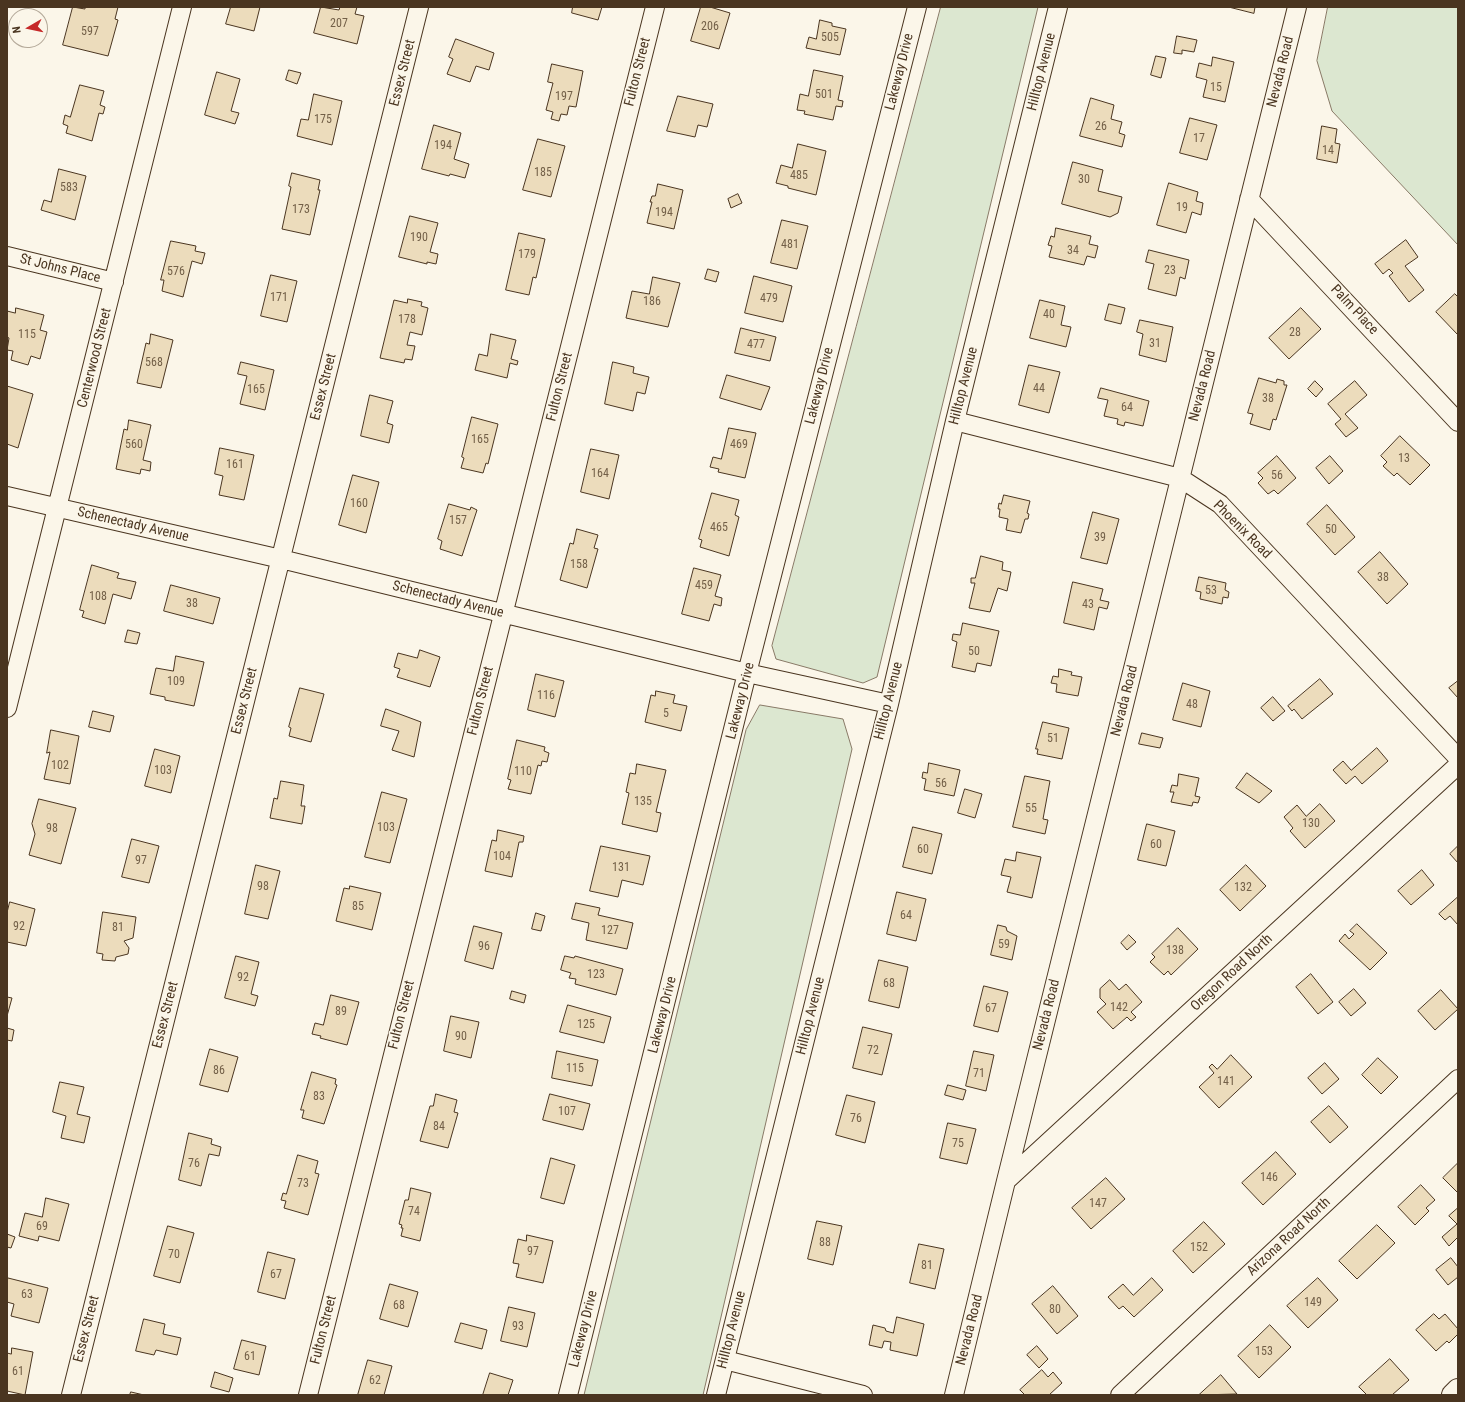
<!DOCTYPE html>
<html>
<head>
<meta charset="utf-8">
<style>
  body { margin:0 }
  #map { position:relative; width:1465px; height:1402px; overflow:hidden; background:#fbf6e9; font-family:"Roboto Condensed",sans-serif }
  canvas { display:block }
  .frame { position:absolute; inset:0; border:8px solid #4a3520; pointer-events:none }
  .north { position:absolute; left:8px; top:8px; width:40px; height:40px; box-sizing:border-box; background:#fbf6e9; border:1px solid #b4a999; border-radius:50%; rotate:261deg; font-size:11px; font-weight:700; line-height:16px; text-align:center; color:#4a3520 }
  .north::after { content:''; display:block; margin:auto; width:14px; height:18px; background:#c62828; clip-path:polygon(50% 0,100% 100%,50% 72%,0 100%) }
</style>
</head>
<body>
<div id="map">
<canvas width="1465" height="1402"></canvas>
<div class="frame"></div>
<div class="north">N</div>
</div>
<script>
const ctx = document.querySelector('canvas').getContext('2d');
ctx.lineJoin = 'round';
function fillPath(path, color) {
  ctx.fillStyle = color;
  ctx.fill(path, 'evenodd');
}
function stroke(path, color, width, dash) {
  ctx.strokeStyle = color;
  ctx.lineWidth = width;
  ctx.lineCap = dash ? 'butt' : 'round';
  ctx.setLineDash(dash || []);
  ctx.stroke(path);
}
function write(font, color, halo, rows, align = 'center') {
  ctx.font = font + ' "Roboto Condensed",sans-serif';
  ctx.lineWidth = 3;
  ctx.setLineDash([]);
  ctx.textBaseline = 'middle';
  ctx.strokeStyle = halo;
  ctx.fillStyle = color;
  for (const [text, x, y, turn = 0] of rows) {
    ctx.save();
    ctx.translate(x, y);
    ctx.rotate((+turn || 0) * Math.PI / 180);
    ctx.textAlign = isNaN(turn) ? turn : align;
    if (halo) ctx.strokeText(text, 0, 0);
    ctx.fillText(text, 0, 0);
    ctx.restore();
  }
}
const green = new Path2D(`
  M941,7H1038L877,677L863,683L776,659L772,646Z
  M1328,7H1458V245L1332,111L1317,61Z
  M760,705L843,719L852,749L703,1395H584L746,730Z`);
fillPath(green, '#dce7d0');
stroke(green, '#887966', 1);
const building = new Path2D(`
  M73,7L85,9V7H118L115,19L118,20L108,56L63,45Z
  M231,7H260L254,31L226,24Z
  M321,7L339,10L340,7H357L355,14L364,16L357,44L314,33Z
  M573,7H602L598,20L572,13Z
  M701,7H710L730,13L719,49L691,41Z
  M1229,7H1255L1254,13Z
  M820,20L832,23V26L846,29L840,55L806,48L809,37L816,39Z
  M1177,36L1197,40L1194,52L1182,50V54L1174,53Z
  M456,39L494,53L489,70L476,66L470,82L447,74L453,59L449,57Z
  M1156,56L1166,58L1161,78L1151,75Z
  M1213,57L1234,62L1225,102L1203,97L1207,80L1196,77L1199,63L1211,66Z
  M552,64L583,71L576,107L569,106L567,115L561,114L559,121L551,119L553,112L546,110L553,83L548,82Z
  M289,70L301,73L297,84L286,80Z
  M814,70L843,76L838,100L843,101L842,107L836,106L833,120L804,114L805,111L797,110L800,94L808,96Z
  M217,72L240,79L231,111L239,113L235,124L205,115Z
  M80,85L104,91L100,105L105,107L103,114L99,113L92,141L66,133L68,126L63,124L65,115L70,117Z
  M314,94L342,101L332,145L297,136L301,119L308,120Z
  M678,96L713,104L707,127L698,125L695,137L667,131Z
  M1091,98L1114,105L1111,119L1122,122L1119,133L1125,135L1122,147L1080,136Z
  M1190,118L1217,125L1207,160L1180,153Z
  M434,125L461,133L454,159L469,164L465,178L450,174L449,176L422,169Z
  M1322,126L1337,129L1335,143L1340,144L1337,163L1317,159Z
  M538,139L565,146L551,197L523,190Z
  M798,144L826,151L816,195L788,188V186L776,183L781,165L792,168Z
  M1073,162L1103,170L1098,191L1122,197L1118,213L1110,217L1062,204Z
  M59,169L86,176L75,220L41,210L44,200L51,202Z
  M292,173L320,180L318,190H320L310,235L282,229L291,187L289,186Z
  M1169,183L1198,192L1196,201L1203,203L1201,215L1192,212L1186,233L1157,225Z
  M658,184L683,190L674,229L647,223L652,202H650L652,196H655Z
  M738,194L742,203L731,208L728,199Z
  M410,216L438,223L430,252L438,254L436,264L427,262V264L399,257Z
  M782,220L808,226L797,269L771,263Z
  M1056,228L1091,236L1089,244L1098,246L1095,258L1087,256L1084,265L1049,257L1052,246L1048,245L1051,236L1054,237Z
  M519,233L545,239L536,278L533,277L529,295L506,290Z
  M1406,240L1418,257L1405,266L1424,290L1409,302L1389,276L1393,273L1389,269L1383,274L1375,264Z
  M171,241L196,246L195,251L205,253L202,264L192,261L183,297L162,291L164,280H161Z
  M1149,250L1189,260L1185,279L1180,277L1176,296L1148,289L1154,264L1146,262Z
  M708,269L719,272L716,282L705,279Z
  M271,275L297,281L287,322L261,316Z
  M754,276L792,286L783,322L745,313Z
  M653,277L680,283L668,327L626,318L632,291L649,294Z
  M1455,294L1458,297V335L1436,312Z
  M408,299L422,302L421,306L428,308L422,335L410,332L407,345L415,346L412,360L405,359L404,363L380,358L394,300L407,303Z
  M1040,300L1065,306L1061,325L1071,327L1066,347L1030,338Z
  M1109,304L1125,308L1121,324L1105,320Z
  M16,308L44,315L40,330L47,332L40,359L31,356L28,365L11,360L13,351L7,350L9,338L7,337V311L15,313Z
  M1301,308L1321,329L1289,359L1269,338Z
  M1140,320L1173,327L1166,362L1139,355L1143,334L1137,332Z
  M741,328L776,337L770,361L735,353Z
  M151,334L173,340L161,388L137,383L146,343L149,344Z
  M491,334L516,340L511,359L518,361L517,365L510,363L507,378L475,370L479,354L487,356Z
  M241,362L274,370L265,410L240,404L247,376L238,374Z
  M613,362L634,367L633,373L649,377L645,394L637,392L633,411L605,404Z
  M1029,365L1060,372L1049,413L1019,405Z
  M727,375L770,387L761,410L720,398Z
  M1259,378L1276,383L1277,379L1284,381V385H1287L1276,420L1273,419L1270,430L1250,424L1253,414L1248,413Z
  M1315,381L1323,389L1316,397L1308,389Z
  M1355,381L1367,395L1345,414L1358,428L1346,437L1335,424L1341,419L1328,404Z
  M7,386L33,394L18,448L7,444Z
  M1101,388L1149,401L1143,426L1125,422L1124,426L1117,424L1118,419L1104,416L1108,400L1098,398Z
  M370,395L393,401L387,423L393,425L389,443L361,436Z
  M472,417L498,424L488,464L486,463L483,473L461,468L464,458L462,457Z
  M129,420L151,425L143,460L151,462L150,471L141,469L140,474L116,469L124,429L127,430Z
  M729,428L756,433L745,478L718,472L719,469L710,467L713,457L721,459Z
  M1400,436L1430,465L1410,485L1397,473L1394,476L1383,466L1387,462L1381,456Z
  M220,448L254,455L244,500L219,495L223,476L215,474Z
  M591,449L619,455L609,499L581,492Z
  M1277,456L1296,478L1278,494L1274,490L1268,494L1258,483L1263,478L1258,473Z
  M1330,456L1343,471L1329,484L1316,468Z
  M353,475L379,482L366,533L339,525Z
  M712,493L739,500L735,515L739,517L729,556L700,547L702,540L699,539Z
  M1004,495L1030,501L1027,513L1029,514L1028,519H1025L1021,533L1006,530L1008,519L999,517L1000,509H998L999,503L1001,504Z
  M449,504L470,510L471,507L477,510L462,556L440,549L442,541L438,539Z
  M1327,505L1355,537L1335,555L1307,524Z
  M1093,512L1119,519L1107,564L1081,558Z
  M577,529L598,535L594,548L598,549L587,588L560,580L570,543L573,544Z
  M1380,552L1408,584L1387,604L1358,572Z
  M981,556L1003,562L1002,570L1011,572L1007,591L998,588L990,612L969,608L975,583H971V578H975Z
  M92,565L119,573L117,578L136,582L131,599L113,594L105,624L82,617L84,611L80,610Z
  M694,568L721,575L715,596L722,598L721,606L714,604L709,621L682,614Z
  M1199,577L1226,583L1225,590L1229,592L1228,598L1223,597L1222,604L1200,599L1201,592L1196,591Z
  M1073,582L1103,589L1100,600L1109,602L1107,609L1099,607L1094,630L1064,623Z
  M171,585L220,598L213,624L164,611Z
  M963,623L999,631L991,666L977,663L975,672L952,667L957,642L952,640L953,634L960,635Z
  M128,630L140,633L137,644L125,642Z
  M420,650L440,657L430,687L397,677L400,669L394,667L398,653L417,658Z
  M176,656L204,662L194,706L165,700V697L150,694L156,668L173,671Z
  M1059,669L1072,672L1071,675L1082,677L1078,696L1056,692L1057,684L1051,683L1053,676L1058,677Z
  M536,674L564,681L555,717L528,710Z
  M1320,679L1333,694L1302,719L1294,709L1292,711L1288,706Z
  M1458,681V698L1449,688Z
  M1183,683L1210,691L1201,727L1173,720Z
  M300,688L324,694L311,742L289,736L291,728L289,727Z
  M656,691L675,695L673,703L687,706L681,731L645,722L651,695L655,696Z
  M1273,697L1285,711L1273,721L1261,708Z
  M386,709L421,722L414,757L392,750L399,731L381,726Z
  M93,711L114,716L110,732L89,727Z
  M1043,722L1069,728L1062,759L1037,754L1038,749H1036Z
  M51,730L79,736L70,784L44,779L50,752L47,753Z
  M1142,733L1163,738L1160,748L1139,744Z
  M517,740L545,747L544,751L549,753L547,762L542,761L541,766L538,765L531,794L508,789L511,780L508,779Z
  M1377,748L1388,761L1362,784L1355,776L1346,784L1333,770L1343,761L1351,770Z
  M155,749L180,756L171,793L145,786Z
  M929,763L960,770L954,796L924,790L926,779L922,778L923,772L927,773Z
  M637,764L666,770L656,812L661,813L657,832L622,824L629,793L626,792L630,773L635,774Z
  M1247,773L1272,791L1259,803L1236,788Z
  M1179,774L1199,778L1195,796L1200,797L1198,803L1193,802L1192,806L1171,802L1174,792H1170L1172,785L1177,786Z
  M1025,776L1050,781L1043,819L1048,820L1045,834L1013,827Z
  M281,781L304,785L301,806H305L302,824L270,818L274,798L277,799Z
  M965,789L982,794L975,818L958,813Z
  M382,792L407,799L390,863L365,857Z
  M39,799L76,808L61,864L29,855L35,834L32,824Z
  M1320,804L1335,821L1305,848L1290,831L1293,828L1284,817L1297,805L1306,816Z
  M1147,824L1175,831L1166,866L1138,860Z
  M913,827L942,834L932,874L903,867Z
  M498,830L524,836L523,842H519L512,877L485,871L492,840L496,841Z
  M132,839L159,846L149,883L122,877Z
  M601,846L650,856L643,885L622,880L618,897L590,891Z
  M1458,846V863L1450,854Z
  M1017,852L1041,857L1032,898L1007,892L1011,877L1001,875L1005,859L1015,861Z
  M256,865L280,871L268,919L245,914Z
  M1246,865L1266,886L1240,911L1220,890Z
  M1422,870L1434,885L1411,905L1398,891Z
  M350,886L381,893L372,930L336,921L344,888L349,889Z
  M897,892L926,899L916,941L887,934Z
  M1458,897V925L1450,916L1445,920L1439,914Z
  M10,902L35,909L26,946L7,942V913Z
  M576,903L600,908L598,915L633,923L627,949L586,940L589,923L572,919Z
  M103,912L136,917L133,938L124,941L129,948L128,954L116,957L115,961L102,960L103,954L97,953Z
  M536,913L545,916L541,931L532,929Z
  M1357,924L1387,953L1370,970L1339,941L1345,934L1349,939L1354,934L1350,931Z
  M998,925L1006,927L1007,931L1017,936L1012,960L991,955Z
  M474,926L502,933L493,969L465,961Z
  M1178,928L1198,949L1171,975L1168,971L1164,975L1150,962L1155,957L1152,954Z
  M1129,935L1136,942L1127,950L1121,943Z
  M236,956L259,962L251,994L258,996L255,1006L225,998Z
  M565,956L574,958L575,956L623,969L616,995L575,984L576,979L569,978L571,973L561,970Z
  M879,960L908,967L899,1008L869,1001Z
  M1311,974L1333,1002L1318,1014L1296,987Z
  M1110,980L1119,990L1126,984L1142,1002L1131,1012L1136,1017L1131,1021L1127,1017L1113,1029L1097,1012L1106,1004L1100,998V989Z
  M984,986L1008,992L998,1032L974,1026Z
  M1354,989L1366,1003L1351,1016L1339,1002Z
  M1441,990L1458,1009L1435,1030L1418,1011Z
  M512,991L526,995L524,1003L510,999Z
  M331,995L359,1002L347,1045L320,1038L321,1036L312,1034L315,1023L323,1025Z
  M7,997L12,998L7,1016Z
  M568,1005L611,1017L604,1043L560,1032Z
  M451,1016L479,1022L471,1058L444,1051Z
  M863,1027L892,1034L882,1075L853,1068Z
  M7,1028L14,1030L12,1041L7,1040Z
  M210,1049L238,1057L228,1092L200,1085Z
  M557,1051L598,1060L592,1086L552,1078Z
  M974,1051L994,1055L986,1091L966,1086Z
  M1231,1055L1252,1077L1219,1108L1199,1087L1214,1073L1209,1067L1212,1064L1217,1069Z
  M1378,1058L1398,1077L1381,1094L1362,1075Z
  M1325,1063L1339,1079L1322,1094L1308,1078Z
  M312,1072L336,1079L335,1084L337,1085L324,1124L302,1118L304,1110H301Z
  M60,1082L84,1087L77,1114L90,1117L84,1143L61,1138L66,1116L53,1112Z
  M948,1085L966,1090L963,1100L945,1095Z
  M436,1094L457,1100L454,1112L458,1113L448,1148L420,1141L430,1106H433Z
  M550,1094L590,1104L583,1130L543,1120Z
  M847,1095L875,1102L865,1143L836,1135Z
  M1329,1106L1348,1127L1330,1143L1311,1122Z
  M948,1123L976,1129L967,1164L940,1158Z
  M189,1133L212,1139L211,1144L221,1147L219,1156L209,1154L201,1186L179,1180Z
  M1276,1152L1296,1174L1263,1205L1242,1183Z
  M298,1155L318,1161L315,1173L319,1174L308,1215L284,1208L286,1201L281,1200L283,1193L286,1194Z
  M551,1158L575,1165L564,1204L541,1198Z
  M1458,1163V1193L1443,1178Z
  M1106,1178L1125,1199L1091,1229L1072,1208Z
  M1421,1185L1435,1200L1426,1208L1429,1211L1415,1225L1398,1207Z
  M411,1188L431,1193L420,1241L401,1236L403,1228H401L402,1225L399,1224L405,1200H408Z
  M46,1198L69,1204L59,1241L39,1236L38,1241L19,1236L25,1213L42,1217Z
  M1458,1208V1237L1449,1246L1442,1237L1457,1224L1449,1216Z
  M817,1221L842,1226L833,1265L808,1259Z
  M1204,1222L1225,1244L1193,1273L1173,1251Z
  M1377,1225L1395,1243L1357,1279L1339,1261Z
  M168,1226L194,1233L180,1283L154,1276Z
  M7,1234L15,1237L11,1248L7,1247Z
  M527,1235L553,1241L543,1283L516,1277L519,1264L513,1263L518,1239L526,1241Z
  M919,1244L944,1249L935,1289L910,1283Z
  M268,1252L295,1259L285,1299L258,1292Z
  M1451,1258L1458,1267V1277L1448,1285L1436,1270Z
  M8,1278L48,1288L39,1323L11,1316L14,1304L7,1302Z
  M1152,1278L1163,1290L1134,1317L1123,1306L1119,1309L1108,1297L1123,1284L1133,1295Z
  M1318,1278L1338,1300L1308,1328L1287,1306Z
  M390,1284L418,1292L408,1327L380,1319Z
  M1053,1286L1078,1316L1057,1334L1032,1304Z
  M509,1307L535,1313L527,1347L501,1341Z
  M1434,1314L1439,1319L1445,1314L1458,1329V1334L1449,1343L1447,1341L1436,1351L1416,1330Z
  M897,1317L924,1324L917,1356L890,1350L891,1342L884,1341L882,1348L869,1345L873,1325L885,1328L886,1331L893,1333Z
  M144,1319L165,1324L163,1334L181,1338L177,1355L156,1350L154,1355L136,1351Z
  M461,1323L487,1330L482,1349L455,1342Z
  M1270,1325L1291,1347L1259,1378L1238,1356Z
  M242,1340L266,1346L259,1375L234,1369Z
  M1037,1346L1048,1359L1039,1368L1027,1355Z
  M12,1348L33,1352L25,1395L7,1391V1353L11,1354Z
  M1390,1359L1409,1380L1392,1395H1367L1359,1387Z
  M368,1360L392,1366L384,1395H358Z
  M1042,1370L1048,1377L1053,1372L1062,1383L1049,1395H1025L1020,1390Z
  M215,1372L233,1378L229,1392L211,1387Z
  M490,1373L513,1380L508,1395H483Z
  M1221,1375L1237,1394L1199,1395Z
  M131,1392L144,1395H130Z`);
fillPath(building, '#ecdcbc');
stroke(building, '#4a3520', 1);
const street = new Path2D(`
  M1249,199L1458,422
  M7,256L114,282
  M955,421L1180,478L1220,504L1458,758
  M7,496L281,559L747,673L889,704
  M7,708L182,7
  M1006,1181L1458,765
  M725,1360L863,1395
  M71,1395L419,7
  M308,1395L655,7
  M568,1395L747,673L917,7
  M716,1395L889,704L955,421L1058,7
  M954,1395L1006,1181L1297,7
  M1120,1395L1458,1079`);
const secondary = new Path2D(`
  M1453,1395L1458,1390`);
stroke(street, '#4a3520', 20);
stroke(secondary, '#4a3520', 24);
stroke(street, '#fbf6e9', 18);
stroke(secondary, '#fbf6e9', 22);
write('12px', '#725f47', null, [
  ["207",339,24],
  ["206",710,27],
  ["597",90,32],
  ["505",830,38],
  ["15",1216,88],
  ["501",824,95],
  ["197",564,97],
  ["175",323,120],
  ["26",1101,127],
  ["17",1199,139],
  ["194",443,146],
  ["14",1328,151],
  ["185",543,173],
  ["485",799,176],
  ["30",1084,180],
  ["583",69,188],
  ["19",1182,208],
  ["173",301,210],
  ["194",664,213],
  ["190",419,238],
  ["481",790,245],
  ["34",1073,251],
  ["179",527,255],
  ["23",1170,271],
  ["576",176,272],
  ["171",279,298],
  ["479",769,299],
  ["186",652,302],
  ["40",1049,315],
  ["178",407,320],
  ["28",1295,333],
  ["115",27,335],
  ["31",1155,344],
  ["477",756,345],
  ["568",154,363],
  ["44",1039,389],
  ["165",256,390],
  ["38",1268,399],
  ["64",1127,408],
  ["165",480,440],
  ["560",134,445],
  ["469",739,445],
  ["13",1404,459],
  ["161",235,465],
  ["164",600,474],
  ["56",1277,476],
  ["160",359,504],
  ["157",458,521],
  ["465",719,528],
  ["50",1331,530],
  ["39",1100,538],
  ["158",579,565],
  ["38",1383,578],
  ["459",704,586],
  ["53",1211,591],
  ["108",98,597],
  ["38",192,604],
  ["43",1088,605],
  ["50",974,652],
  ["109",176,682],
  ["116",546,696],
  ["48",1192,705],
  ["5",666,714],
  ["51",1053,739],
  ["102",60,766],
  ["103",163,771],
  ["110",523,772],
  ["56",941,784],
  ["135",643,802],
  ["55",1031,809],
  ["130",1311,824],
  ["103",386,828],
  ["98",52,829],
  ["60",1156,845],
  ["60",923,850],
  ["104",502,857],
  ["97",141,861],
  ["131",621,868],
  ["98",263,887],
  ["132",1243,888],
  ["85",358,907],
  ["64",906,916],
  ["92",19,927],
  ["81",118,928],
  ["127",610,931],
  ["59",1004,945],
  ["96",484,947],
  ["138",1175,951],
  ["123",596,975],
  ["92",243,978],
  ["68",889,984],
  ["142",1119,1008],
  ["67",991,1009],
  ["89",341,1012],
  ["125",586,1025],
  ["90",461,1037],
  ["72",873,1051],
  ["115",575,1069],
  ["86",219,1071],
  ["71",979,1074],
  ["141",1226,1082],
  ["83",319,1097],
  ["107",567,1112],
  ["76",856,1119],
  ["84",439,1127],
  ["75",958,1144],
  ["76",194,1164],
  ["146",1269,1178],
  ["73",303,1184],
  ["147",1098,1204],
  ["74",414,1212],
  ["69",42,1227],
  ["88",825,1243],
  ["152",1199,1248],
  ["97",533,1252],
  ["70",174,1255],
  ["81",927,1266],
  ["67",276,1275],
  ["63",27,1295],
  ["149",1313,1303],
  ["68",399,1306],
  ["80",1055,1310],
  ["93",518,1327],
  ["153",1264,1352],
  ["61",250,1357],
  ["61",18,1372],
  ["62",375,1381]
]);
write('14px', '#4a3520', '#fbf6e9', [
  ["Fulton Street",638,72,-76],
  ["Lakeway Drive",900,72,-76],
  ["Hilltop Avenue",1042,72,-76],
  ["Nevada Road",1281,72,-76],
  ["Essex Street",403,73,-76],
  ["St Johns Place",60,269,14],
  ["Palm Place",1354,310,47],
  ["Centerwood Street",95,358,-76],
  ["Lakeway Drive",820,386,-76],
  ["Hilltop Avenue",964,386,-76],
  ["Nevada Road",1203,386,-76],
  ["Essex Street",324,387,-76],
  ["Fulton Street",560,387,-76],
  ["Schenectady Avenue",133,525,13],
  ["Phoenix Road",1242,530,45],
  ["Schenectady Avenue",448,600,14],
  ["Essex Street",245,701,-76],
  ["Fulton Street",481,701,-76],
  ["Lakeway Drive",741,701,-76],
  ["Hilltop Avenue",889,701,-76],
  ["Nevada Road",1125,701,-76],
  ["Oregon Road North",1232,973,-43],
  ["Essex Street",166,1015,-76],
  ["Fulton Street",402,1015,-76],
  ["Lakeway Drive",663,1015,-76],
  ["Nevada Road",1047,1015,-76],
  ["Hilltop Avenue",811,1016,-76],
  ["Arizona Road North",1289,1237,-43],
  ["Essex Street",87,1329,-76],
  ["Lakeway Drive",584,1329,-76],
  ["Fulton Street",324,1330,-76],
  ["Hilltop Avenue",732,1330,-76],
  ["Nevada Road",970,1330,-76]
]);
</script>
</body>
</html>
